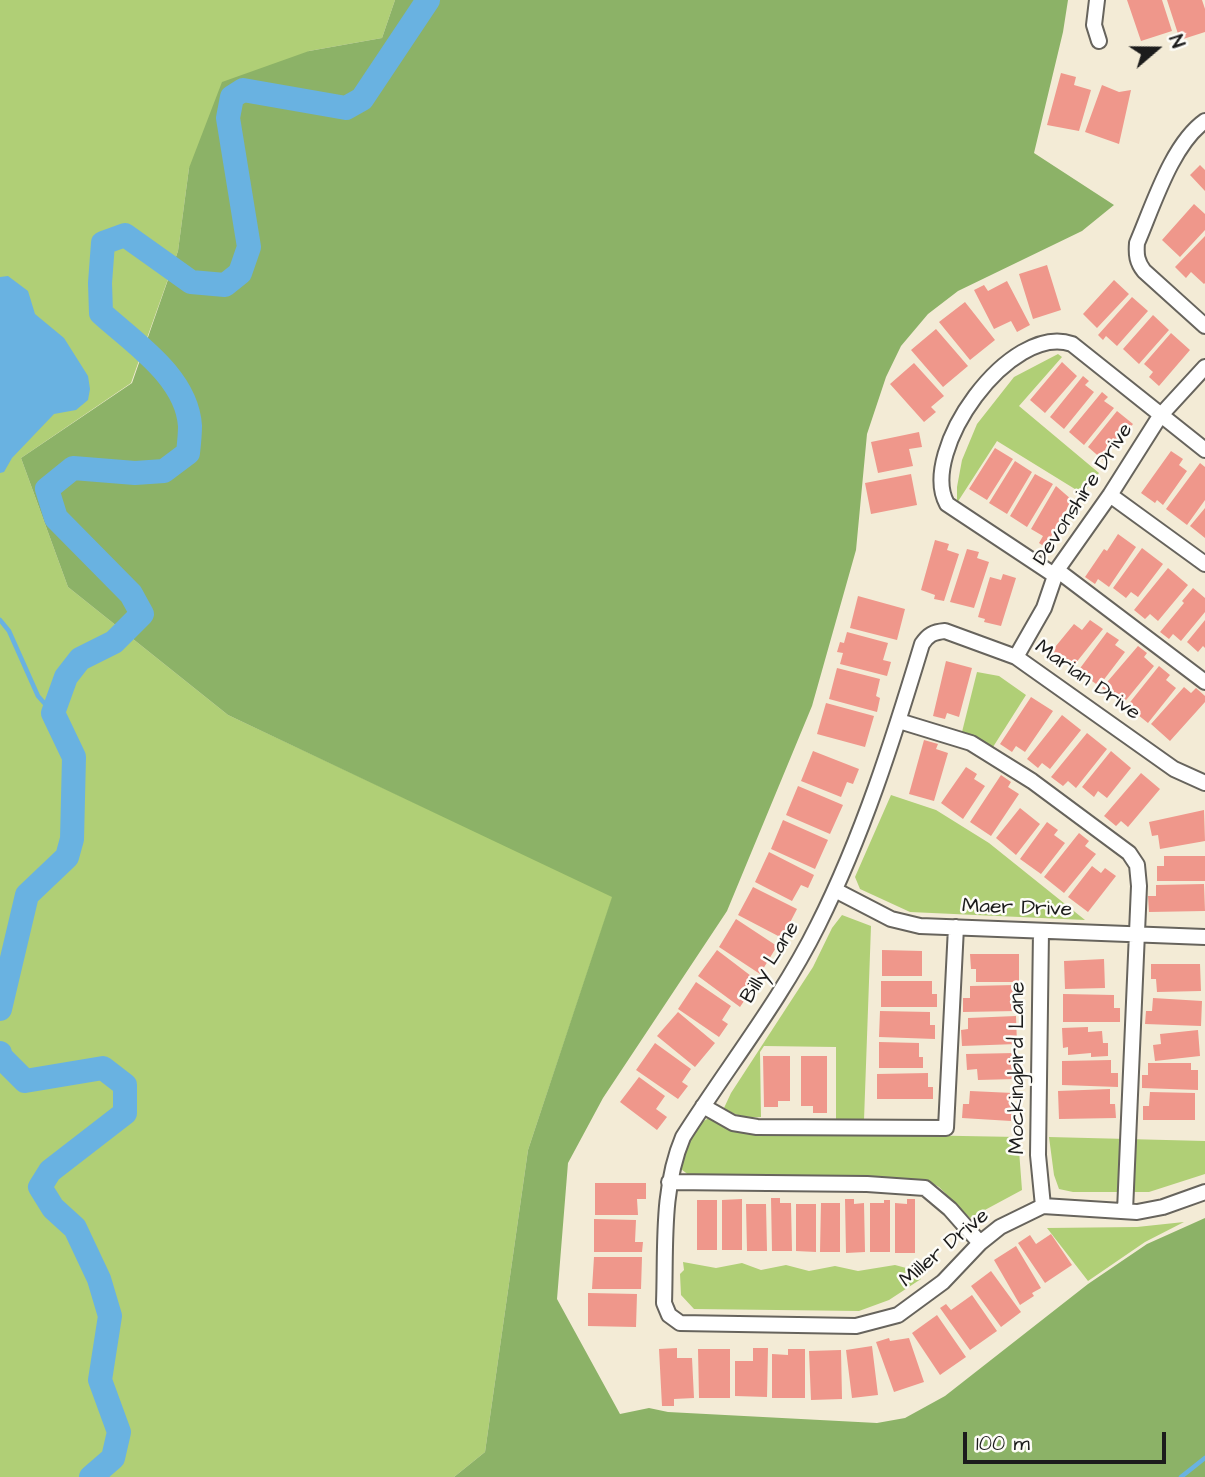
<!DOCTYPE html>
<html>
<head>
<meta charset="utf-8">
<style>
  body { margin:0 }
  #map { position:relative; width:1205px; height:1477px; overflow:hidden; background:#f3ebd6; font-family:"Architects Daughter",sans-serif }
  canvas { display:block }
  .north { position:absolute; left:1121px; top:14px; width:70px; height:70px; -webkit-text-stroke:5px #fdfcf7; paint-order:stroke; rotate:70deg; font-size:19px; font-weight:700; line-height:28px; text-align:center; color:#1c1c1c }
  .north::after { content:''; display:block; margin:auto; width:24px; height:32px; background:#1c1c1c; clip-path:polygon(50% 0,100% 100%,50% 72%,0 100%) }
  .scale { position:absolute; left:963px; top:1432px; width:203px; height:32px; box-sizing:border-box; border:4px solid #1c1c1c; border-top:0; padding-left:9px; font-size:21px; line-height:24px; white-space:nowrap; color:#1c1c1c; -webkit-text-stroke:5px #fdfcf7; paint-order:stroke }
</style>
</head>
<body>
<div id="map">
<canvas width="1205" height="1477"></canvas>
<div class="north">N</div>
<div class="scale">100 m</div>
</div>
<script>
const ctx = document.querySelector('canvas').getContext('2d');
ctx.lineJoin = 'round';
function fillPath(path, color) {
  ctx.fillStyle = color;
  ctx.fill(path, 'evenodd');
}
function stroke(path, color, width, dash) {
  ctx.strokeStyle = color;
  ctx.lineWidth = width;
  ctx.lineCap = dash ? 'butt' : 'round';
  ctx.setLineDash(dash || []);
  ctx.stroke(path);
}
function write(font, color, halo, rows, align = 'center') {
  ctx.font = font + ' "Architects Daughter",sans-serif';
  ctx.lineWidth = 5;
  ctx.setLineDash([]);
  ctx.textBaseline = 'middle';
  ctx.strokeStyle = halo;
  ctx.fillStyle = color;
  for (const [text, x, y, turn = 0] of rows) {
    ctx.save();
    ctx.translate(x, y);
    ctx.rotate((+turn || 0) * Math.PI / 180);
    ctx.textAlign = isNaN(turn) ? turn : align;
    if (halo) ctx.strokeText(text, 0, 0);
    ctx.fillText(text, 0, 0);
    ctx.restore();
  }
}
fillPath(new Path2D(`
  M0,0H395L382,38L309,51L189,168L178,251L131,383L21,458L68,587L228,715L613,896L528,1150L485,1452L454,1477H0Z
  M1058,354L1062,357L1019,406L1099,473L1083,494L997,441L957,503V487L962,460L977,424L1014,377Z
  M977,672L999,676L1026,695L993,747L975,736L962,732Z
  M891,795L936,810L989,843L1085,920L910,912L860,889L855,877Z
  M842,915L871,926L864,1120H836V1047L764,1046L760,1052L761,1117C748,1118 735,1116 724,1108L731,1093L813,967L832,928Z
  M710,1118L743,1132L1018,1137L1022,1190L970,1218L939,1187L928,1181L690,1176L681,1169C677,1150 692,1124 710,1118Z
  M1049,1137L1205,1141V1174L1149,1192H1073L1059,1189L1054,1175Z
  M1184,1222L1145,1242L1088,1281L1047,1228L1137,1227Z
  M683,1262L716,1268L742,1263L761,1270L786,1265L809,1271L835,1266L858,1271L895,1265L910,1269L921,1279L889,1300L859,1311L694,1309L681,1295L680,1274L684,1270Z`), '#b0cf76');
fillPath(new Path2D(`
  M395,0H1068L1063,32L1034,153L1114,205L1082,231L958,291L928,314L901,346L886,377L867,434L856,550L812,706L727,911L603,1098L568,1163L557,1299L620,1414L649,1408L668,1412L877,1423L905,1418L945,1396L1088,1284L1147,1244L1205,1218V1477H454L485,1452L528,1150L612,897L228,715L68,587L21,458L132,383L178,251L189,168L222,82L309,51L382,38Z`), '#8cb267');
fillPath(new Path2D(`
  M8,276L28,291L35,314L64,338L88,376L90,389L88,400L76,410L54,414L12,458L4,472L0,473V277Z`), '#69b2e1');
stroke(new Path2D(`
  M0,620L9,631L38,696L53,713
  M1181,1477L1205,1458`), '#69b2e1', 4.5);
stroke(new Path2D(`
  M0,1009L27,895L67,857L72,839L74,757L53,713L66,677L80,659L114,642L142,614L131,594L56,518L47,489L73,468L135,473L164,471L188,453C189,444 190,435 190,426C187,377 134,343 101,313L100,283L103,243L125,235L191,282L225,285L240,273L249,247L228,118L232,97L243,90L346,108L362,99L428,0
  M0,1053V1056L25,1081L103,1068L125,1085V1113L50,1171L40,1187L53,1208L75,1228L99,1279L110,1316L100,1380L119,1432L113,1458L91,1477`), '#69b2e1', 24);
fillPath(new Path2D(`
  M1127,0H1162L1172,31L1141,41Z
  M1167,0H1202L1205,9V32L1180,40Z
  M1061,73L1076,77L1074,85L1091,90L1079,131L1047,125Z
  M1102,85L1119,92L1131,90L1119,144L1085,132Z
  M1200,165L1205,170V191L1190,175Z
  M1194,204L1205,214V230L1180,257L1162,240Z
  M1205,236V283L1204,284L1191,272L1186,278L1175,267Z
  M1047,265L1061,310L1033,319L1019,274Z
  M1114,280L1129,294L1097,328L1083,314Z
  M1007,281L1030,325L1017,332L1011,321L994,329L974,290L984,285L988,291Z
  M1132,297L1148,311L1117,346L1106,336L1103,340L1098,335Z
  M965,302L995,340L970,360L939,322Z
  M1153,315L1169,330L1139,364L1123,349Z
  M936,329L968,366L943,387L911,350Z
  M1171,333L1190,350L1159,386L1149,377L1153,372L1144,364Z
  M1062,362L1077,376L1045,413L1030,400Z
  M914,363L944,396L931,407L936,412L924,422L890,384Z
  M1083,376L1089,381L1085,385L1094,392L1064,429L1050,417Z
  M1102,392L1108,397L1104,401L1114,408L1084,445L1069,432Z
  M1117,411L1133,424L1103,460L1088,447Z
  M919,432L922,447L909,449L913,466L878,473L871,442Z
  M995,448L1013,459L987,500L969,489Z
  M1171,451L1183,459L1179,465L1187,471L1163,505L1157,500L1155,503L1141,493Z
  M1015,461L1032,472L1007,514L989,503Z
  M1200,463L1205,467V500L1187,525L1166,509Z
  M911,474L917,505L871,514L865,483Z
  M1035,474L1053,484L1027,527L1010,516Z
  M1056,486L1072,500L1045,547L1039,543L1043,536L1031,529Z
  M1205,508V538L1190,526Z
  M1118,534L1136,547L1109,587L1098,579L1095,584L1085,577L1104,549L1107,551Z
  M935,540L949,544L947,550L959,554L944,601L934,599L935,595L921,590Z
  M1142,548L1163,564L1138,597L1131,592L1126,598L1113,588Z
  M967,549L979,552L977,558L989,562L974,608L950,602Z
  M1168,568L1188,585L1158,621L1150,614L1145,619L1134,610Z
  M1003,574L1016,578L1001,626L984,622L985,619L978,617L990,577L1001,580Z
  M1193,588L1205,598V612L1181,641L1173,634L1169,639L1160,632L1184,603L1182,601Z
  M858,596L905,609L897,640L850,628Z
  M1090,620L1103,629L1071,669L1051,652L1074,624L1082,630Z
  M1205,620V648L1203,646L1198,652L1187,642Z
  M847,632L888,643L883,660L891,662L887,676L840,664L843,653L837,652L840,642L844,643Z
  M1107,632L1119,640L1115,645L1125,652L1099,686L1078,671Z
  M1138,646L1147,653L1144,657L1154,666L1122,705L1102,688Z
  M946,661L972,668L959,717L947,713L945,719L933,716Z
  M1159,666L1170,675L1166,680L1176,688L1148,723L1127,706Z
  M837,668L880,679L876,696L880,698L877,712L829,699Z
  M1184,687L1191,693L1196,688L1205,696V702L1170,741L1151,724Z
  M1031,697L1053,711L1025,752L1016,746L1012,752L1000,744Z
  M826,703L874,716L865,747L817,734Z
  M1062,715L1081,730L1050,769L1042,763L1038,768L1027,759Z
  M1087,733L1107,749L1076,788L1068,781L1063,786L1051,777Z
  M924,740L938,744L936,749L948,753L934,801L909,794Z
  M813,751L859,769L853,784L847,782L841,797L801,781Z
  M1111,751L1131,768L1107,798L1098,791L1094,797L1082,787Z
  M966,767L977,774L974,779L985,786L963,819L941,803Z
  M1141,773L1160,789L1128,827L1121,821L1116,826L1104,816Z
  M1001,775L1011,782L1008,787L1019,794L991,836L970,822Z
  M798,786L843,805L830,834L786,815Z
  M1020,808L1040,824L1016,855L996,838Z
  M1204,810L1205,841L1160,849L1158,835L1152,836L1149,822Z
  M783,820L828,840L815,869L771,849Z
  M1047,822L1058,830L1054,835L1065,843L1041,874L1020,859Z
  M1079,833L1089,841L1085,846L1096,854L1064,893L1044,877Z
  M769,852L814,875L808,888L801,885L792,901L755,882Z
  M1164,856H1205V881H1157V866H1164Z
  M1092,866L1101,873L1105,868L1116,876L1088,912L1068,897Z
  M1204,884L1205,911L1149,912L1148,896H1156V885Z
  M753,887L797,909L782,938L738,915Z
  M736,919L777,946L760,974L719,947Z
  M717,950L755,979L745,992L748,995L740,1007L698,976Z
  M882,950L922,951V976H882Z
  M970,954H1019V982H976V969H971Z
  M1104,959L1105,988L1065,989L1064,961Z
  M1151,964H1200L1201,991L1157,992L1156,979H1151Z
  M881,981H932V994H937V1007H881Z
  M696,982L731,1006L722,1020L728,1024L719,1037L678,1009Z
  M1015,985L1016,1011L963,1012V998H970V986Z
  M1063,994L1114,995V1008H1120V1022H1063Z
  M1153,998L1202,1001L1201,1026L1145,1024L1146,1011H1152Z
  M880,1011L930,1012V1025H935V1039L879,1037Z
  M678,1012L715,1043L695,1067L657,1036Z
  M1016,1016L1017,1044L962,1046L961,1030L968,1029V1018Z
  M1088,1027V1032L1102,1031L1103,1043H1108V1056L1091,1057V1053L1068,1055V1047L1063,1048L1062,1028Z
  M1198,1030L1200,1056L1155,1061L1153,1045L1161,1044L1160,1034Z
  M879,1042L919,1043V1057H923V1068H879Z
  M655,1043L691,1069L682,1082L688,1086L678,1099L636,1070Z
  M1015,1053L1016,1079L978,1080L977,1069L967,1070L966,1054Z
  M763,1056H790V1101H778V1107H764Z
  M801,1056H827V1113H813V1106H801Z
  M1111,1060V1073H1118V1087L1062,1085V1061Z
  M1148,1063H1191V1070H1198V1090L1142,1088V1075H1148Z
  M928,1073V1087H933V1099H877V1074Z
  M639,1077L665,1096L656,1109L667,1117L657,1130L620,1102Z
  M1110,1089V1104H1115L1116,1118L1059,1119L1058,1091Z
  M970,1091L1013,1093L1011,1121L962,1118L963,1104H969Z
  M1150,1092L1195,1093V1120H1143V1106H1149Z
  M595,1183H646V1199H637L638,1215H595Z
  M771,1198H780V1203H791L792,1251H772Z
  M742,1199V1250H722V1200Z
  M845,1199H854V1204L864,1203L865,1252L846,1253Z
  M907,1199H915V1253H895V1203L907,1204Z
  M697,1200H717V1250H697Z
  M884,1200H890V1252H870V1203H884Z
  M821,1203H840V1252H820Z
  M746,1204H766L767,1251H747Z
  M796,1204H816V1252L796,1251Z
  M594,1219L636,1220L635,1242H643L642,1252H594Z
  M1051,1234L1072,1265L1045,1283L1018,1243L1030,1235L1036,1244Z
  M1016,1246L1041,1288L1032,1293L1034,1296L1020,1305L994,1260Z
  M594,1257H642L641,1289H592Z
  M991,1271L1021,1312L1001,1327L971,1286Z
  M588,1293L637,1294L636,1327L588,1326Z
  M972,1295L997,1331L970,1350L940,1308L946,1304L951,1310Z
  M937,1315L966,1357L940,1375L912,1333Z
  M889,1338L890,1341L909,1338L924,1382L894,1392L876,1342Z
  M872,1346L878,1395L852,1398L846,1350Z
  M677,1348V1358H692L694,1398L674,1399V1406H662L659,1349Z
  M753,1348H768L767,1397L735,1396V1361H753Z
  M698,1349H730V1398H699Z
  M788,1349H805V1398H772V1354L788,1355Z
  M841,1350L842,1399L811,1400L809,1351Z`), '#ef978b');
const minor = new Path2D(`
  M1097,0L1094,25L1099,41
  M1205,121C1172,144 1153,206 1137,243C1136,255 1137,262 1144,271L1205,326
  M1110,495L1205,564
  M1057,570L1205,682
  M1054,575L947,504C918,452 1010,322 1072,344L1205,450
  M1016,657L1044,608L1057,570L1110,495L1160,416L1205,367
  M899,721L971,743L1032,781L1129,853L1137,865L1139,886L1125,1211
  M1205,783L1174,769L1016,657L945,631C933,632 928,635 922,644C893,740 863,835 818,925C781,1000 728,1066 683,1137C661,1189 666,1248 664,1303L669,1315L680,1323L856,1326L898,1315L943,1282L980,1243L1000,1227L1043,1206L1137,1212L1163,1207L1205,1192
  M835,890L891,919L920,926L1205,937
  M1041,931L1038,1155L1043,1206
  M703,1106L733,1123L757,1127L946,1128L956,927
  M669,1182L867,1184L925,1188L950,1209L980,1243`);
stroke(minor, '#67645d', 18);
stroke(minor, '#fff', 14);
write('21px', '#1c1c1c', '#fdfcf7', [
  ["Devonshire Drive",1084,495,-57],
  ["Marian Drive",1087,681,35],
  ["Maer Drive",1017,909,2],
  ["Billy Lane",771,963,-58],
  ["Mockingbird Lane",1019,1068,-90],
  ["Miller Drive",945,1249,-40]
]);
</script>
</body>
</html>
